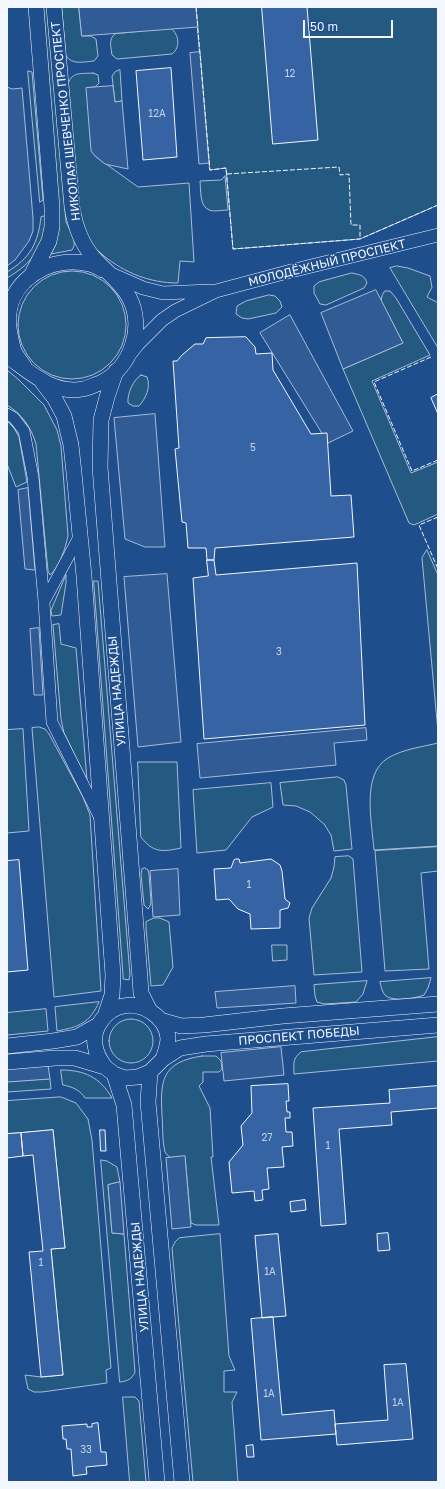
<!DOCTYPE html>
<html>
<head>
<meta charset="utf-8">
<style>
  body { margin:0 }
  #map { position:relative; width:445px; height:1489px; overflow:hidden; background:#1f4e8c; font-family:"Golos Text",sans-serif }
  canvas { display:block }
  .frame { position:absolute; inset:0; border:8px solid #f2f6ff; pointer-events:none }
  .scale { position:absolute; left:303px; top:20px; width:90px; height:18px; box-sizing:border-box; border:2px solid #f2f6ff; border-top:0; padding-left:5px; font-size:12px; line-height:14px; white-space:nowrap; color:#f2f6ff; -webkit-text-stroke:3px #1f4e8c; paint-order:stroke }
</style>
</head>
<body>
<div id="map">
<canvas width="445" height="1489"></canvas>
<div class="frame"></div>
<div class="scale">50 m</div>
</div>
<script>
const ctx = document.querySelector('canvas').getContext('2d');
ctx.lineJoin = 'round';
function fillPath(path, color) {
  ctx.fillStyle = color;
  ctx.fill(path, 'evenodd');
}
function stroke(path, color, width, dash) {
  ctx.strokeStyle = color;
  ctx.lineWidth = width;
  ctx.lineCap = dash ? 'butt' : 'round';
  ctx.setLineDash(dash || []);
  ctx.stroke(path);
}
function write(font, color, halo, rows, align = 'center') {
  ctx.font = font + ' "Golos Text",sans-serif';
  ctx.lineWidth = 3;
  ctx.setLineDash([]);
  ctx.textBaseline = 'middle';
  ctx.strokeStyle = halo;
  ctx.fillStyle = color;
  for (const [text, x, y, turn = 0] of rows) {
    ctx.save();
    ctx.translate(x, y);
    ctx.rotate((+turn || 0) * Math.PI / 180);
    ctx.textAlign = isNaN(turn) ? turn : align;
    if (halo) ctx.strokeText(text, 0, 0);
    ctx.fillText(text, 0, 0);
    ctx.restore();
  }
}
const green = new Path2D(`
  M42,7H48L66,222C70,231 78,241 72,250L51,254L56,244Z
  M62,7H79L82,36H91L96,39L98,56L94,61C83,62 72,65 66,56Z
  M196,7H438V205L360,239L233,249L226,168L210,170Z
  M171,28C179,35 181,47 172,54L117,59L112,55C111,47 108,39 115,34Z
  M120,70L122,101L115,102L112,76L115,72Z
  M28,71L32,72L43,200L40,202Z
  M93,73L98,75L99,83L95,87L87,88L95,156L138,187L189,183L194,262L180,261L178,283C150,283 125,273 104,256C101,253 97,251 94,247C86,237 82,224 79,210L68,84C72,71 82,74 93,73Z
  M225,176L228,210C223,210 214,212 209,210C199,206 201,189 200,181L221,180Z
  M46,216C45,246 33,263 7,278V272C30,258 38,244 41,217Z
  M397,266L408,268L430,276L432,287L427,297L438,303V348L390,268Z
  M18 325a54 54 0 1 1 108 0a54 54 0 1 1-108 0Z
  M352,273C361,275 364,275 367,283L364,288L326,305L320,304L314,293V286L319,282Z
  M385,291H390L396,298L430,355L372,381L411,473L438,462V514L414,525L409,523L343,369L403,343L381,301L382,296Z
  M269,295L275,296L280,301L282,307L276,313L248,319L242,318L236,314L237,306L246,301Z
  M7,370L19,380L44,405L57,430L61,446L68,536C65,549 60,566 50,575L48,571L36,444C31,427 22,414 7,405Z
  M141,375L147,377C151,387 146,398 139,406H133L128,403C127,394 133,380 141,375Z
  M7,421L14,428L19,437L27,482L16,487L7,464Z
  M427,550L438,575V732L422,558Z
  M66,575V583L61,615L52,616L51,611Z
  M94,581H98L130,975L129,980L123,979V975Z
  M59,624L61,644L76,648L87,780L64,733L61,719L53,625Z
  M39,727L45,729L49,734L83,797L90,815L101,991L54,997L32,728Z
  M23,729L29,831L7,833V730Z
  M438,743V846L374,850C372,823 361,774 388,758C403,749 422,747 438,743Z
  M138,762H177L181,848C162,852 153,853 141,837Z
  M338,777L344,780L346,785L352,849L334,851L331,835L324,824L310,812L296,806L283,805L280,783Z
  M271,783L273,807L252,817L226,850L197,853L193,790Z
  M438,847V871L421,873L429,969L385,971L375,851Z
  M349,856L353,859L362,972L314,975L309,918L312,908L331,878L334,867L335,857Z
  M145,868L148,870L149,874L151,902L150,906L148,909L144,905L141,874L142,869Z
  M154,918H160L169,922L173,967L163,985L151,986L146,928V922Z
  M272,945H287V960L273,961Z
  M431,978L428,988L424,995C417,998 393,1002 386,996C382,993 381,986 380,982Z
  M367,981L363,994L356,1002L324,1004L317,1002L315,996L314,985Z
  M99,1002C90,1023 79,1027 57,1031L55,1007Z
  M46,1009L48,1031L7,1035V1013Z
  M109 1041a22 22 0 1 1 44 0a22 22 0 1 1-44 0Z
  M438,1037V1061L294,1074C294,1063 292,1059 301,1052Z
  M202,1056H216L221,1061L222,1069L219,1072H203V1082L199,1086L210,1108L213,1157H211L219,1225H196L191,1223L185,1157L170,1158L165,1152C162,1140 163,1128 162,1115C160,1080 162,1062 202,1056Z
  M61,1070C84,1070 100,1077 112,1098H85C80,1090 73,1087 63,1085Z
  M50,1079L51,1089L7,1092V1082Z
  M61,1097L76,1103L88,1119L92,1140L111,1368L106,1370L107,1383L42,1392H34L28,1389L25,1375L41,1377L63,1375L51,1249L65,1248L53,1130L7,1134V1101Z
  M101,1160L107,1161L117,1167L120,1182L108,1185L112,1233L124,1234L135,1372C132,1379 128,1381 120,1382Z
  M220,1234L229,1356L235,1370L224,1371V1392H237L232,1402L238,1482H193L172,1248L175,1242L179,1238Z
  M123,1397H135L139,1401L146,1482H130Z`);
fillPath(green, '#245a82');
stroke(green, '#a8bbd7', 1);
const parking = new Path2D(`
  M79,7H196L198,27L82,36Z
  M200,52L209,163L199,164L190,53Z
  M113,86L115,102L122,101L128,169L105,164L95,156L91,151L86,88Z
  M7,87L12,89L22,88L33,218V231L29,241L15,260L7,266Z
  M376,290L403,343L343,369L321,313Z
  M290,315L353,431L328,443L260,333Z
  M155,414L165,547H145L125,539L114,418Z
  M28,488L35,570L25,569L18,490Z
  M167,574L181,742L138,747L124,577Z
  M39,628L43,695H34L30,629Z
  M366,728L367,740L334,743L336,765L200,778L197,744Z
  M178,869L180,915L153,917L150,871Z
  M295,986L296,1003L217,1008L215,992Z
  M281,1047L284,1075L224,1081L221,1053Z
  M48,1065L50,1079L7,1082V1068Z
  M185,1156L191,1227L172,1229L166,1158Z
  M120,1182L124,1234L112,1233L108,1185Z`);
fillPath(parking, '#305b95');
stroke(parking, '#a8bbd7', 1);
const building = new Path2D(`
  M262,7H307L318,140L273,144Z
  M171,68L177,157L143,160L136,71Z
  M246,337L255,347L256,354L272,353L273,370L311,434L327,433L331,496L351,495L354,537L215,548L214,560H207L206,548H188L186,523L182,522L175,449L179,448L173,361H177L182,355L195,344H203L206,338Z
  M438,394V414L431,398Z
  M207,560H214L216,575L357,563L365,725L204,739L193,578L208,576Z
  M236,859H239L240,863L271,859L280,865L282,871L285,899L290,903L288,908L280,910V928L251,929L250,914L238,909L229,899L216,900L214,869L231,868L234,860Z
  M19,860L28,970L7,972V861Z
  M288,1084L289,1101H286L287,1112H290V1118H285L286,1132H292L293,1146L282,1147L284,1167L267,1168L269,1189L262,1190L263,1200L255,1201L254,1191L232,1193L229,1162L243,1145L241,1126L252,1113L251,1086Z
  M438,1086V1108L391,1112L392,1125L339,1129L346,1224L321,1226L313,1108L390,1103L389,1090Z
  M53,1130L65,1248L51,1249L63,1375L41,1377L29,1252L43,1251L33,1155L23,1156L21,1133Z
  M100,1130H105L106,1151H101Z
  M21,1133L23,1156L7,1158V1134Z
  M305,1200L306,1210L291,1212L290,1202Z
  M388,1233L390,1250L378,1251L377,1234Z
  M278,1234L286,1316L262,1318L255,1236Z
  M273,1317L282,1415L334,1410L336,1434L261,1440L251,1319Z
  M406,1364L413,1439L337,1445L335,1424L388,1420L384,1365Z
  M98,1423L101,1452H106L107,1465L86,1467L87,1474L73,1476L71,1449H67L66,1439H63L62,1426L87,1424V1427H92V1424Z
  M253,1445L254,1457H247L246,1446Z`);
fillPath(building, '#3563a3');
stroke(building, '#f2f6ff', 1);
const minor = new Path2D(`
  M7,414L14,418L24,431L33,477L44,602L52,722L100,818
  M44,602L80,535`);
const tertiary = new Path2D(`
  M111,274L143,288L163,293L210,291
  M131,353L138,344L162,320L175,311L216,291L291,271L438,235`);
const secondary = new Path2D(`
  M32,274L49,241L52,227V207L36,7
  M7,356C30,372 53,395 83,389C88,388 94,385 100,383C131,369 145,327 129,297C120,281 104,270 93,257C80,242 75,225 72,207L54,7
  M24,366C21,362 18,358 15,353C13,349 12,343 11,339C3,307 15,282 44,268C57,262 75,260 89,264C94,265 99,268 103,270
  M116,371L107,397L101,420L100,467L140,978L141,993L150,1011
  M42,382L55,399L64,416L71,445L74,473L84,576L113,975L112,995L105,1016
  M160,1020L181,1026L204,1025L283,1016L438,1004
  M7,1046L53,1041L77,1037L98,1025
  M7,1062L55,1058H75L105,1067L114,1074L125,1078L138,1077L150,1072L163,1059L180,1048L206,1044L438,1025
  M105,1067C100,1060 96,1054 95,1045C92,1028 106,1009 123,1006C143,1002 166,1017 168,1038C168,1045 165,1053 163,1059
  M150,1072L148,1102L182,1482
  M114,1074L124,1105L157,1482`);
stroke(minor, '#f2f6ff', 12);
stroke(tertiary, '#f2f6ff', 14);
stroke(secondary, '#f2f6ff', 16);
stroke(minor, '#1f4e8c', 11);
stroke(tertiary, '#1f4e8c', 13);
stroke(secondary, '#1f4e8c', 15);
stroke(new Path2D(`
  M196,7L210,170L226,168L233,249L360,239L438,205
  M227,174L339,167L340,175L349,174L351,225H360V239
  M431,357L374,382L412,471L438,460
  M438,517L419,525L438,569`), '#f2f6ff', 1, [5, 2]);
write('10px', '#c3d1e8', null, [
  ["12",290,74],
  ["12А",157,114],
  ["5",253,448],
  ["3",279,652],
  ["1",249,885],
  ["27",267,1138],
  ["1",328,1146],
  ["1",41,1263],
  ["1А",270,1272],
  ["1А",269,1394],
  ["1А",398,1403],
  ["33",86,1450]
]);
write('12px', '#f2f6ff', '#1f4e8c', [
  ["НИКОЛАЯ ШЕВЧЕНКО ПРОСПЕКТ",66,121,-96],
  ["МОЛОДЁЖНЫЙ ПРОСПЕКТ",327,263,-14],
  ["УЛИЦА НАДЕЖДЫ",117,691,-95],
  ["ПРОСПЕКТ ПОБЕДЫ",299,1036,-5],
  ["УЛИЦА НАДЕЖДЫ",140,1277,-95]
]);
</script>
</body>
</html>
